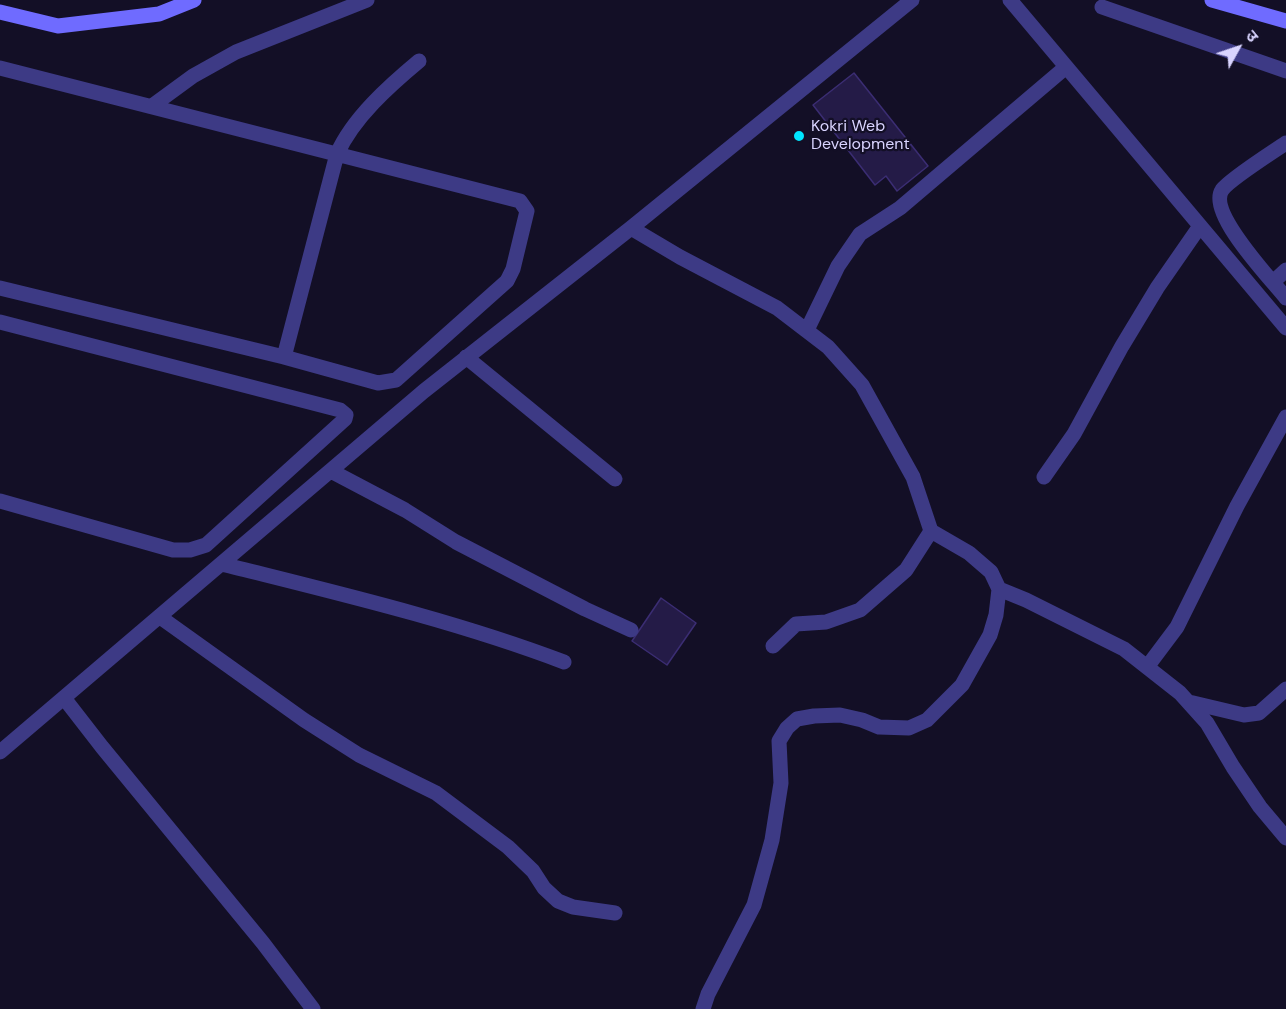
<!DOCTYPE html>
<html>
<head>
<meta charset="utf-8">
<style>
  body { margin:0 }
  #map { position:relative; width:1286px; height:1009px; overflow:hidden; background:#130f26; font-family:"DM Sans","Noto Sans Devanagari",sans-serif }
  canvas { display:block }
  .north { position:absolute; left:1208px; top:18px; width:60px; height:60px; -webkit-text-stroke:4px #130f26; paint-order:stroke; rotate:50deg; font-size:16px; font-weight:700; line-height:24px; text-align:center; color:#d9d4ff }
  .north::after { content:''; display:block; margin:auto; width:21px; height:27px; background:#d9d4ff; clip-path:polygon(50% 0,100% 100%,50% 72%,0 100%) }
</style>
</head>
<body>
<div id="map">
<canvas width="1286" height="1009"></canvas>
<div class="north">उ</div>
</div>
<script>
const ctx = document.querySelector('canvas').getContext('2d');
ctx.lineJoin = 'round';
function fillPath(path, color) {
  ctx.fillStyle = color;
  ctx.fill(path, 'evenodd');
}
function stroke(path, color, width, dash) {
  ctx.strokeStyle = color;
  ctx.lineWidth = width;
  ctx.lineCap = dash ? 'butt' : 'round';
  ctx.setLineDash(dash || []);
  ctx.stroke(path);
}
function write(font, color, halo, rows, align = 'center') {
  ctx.font = font + ' "DM Sans",sans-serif';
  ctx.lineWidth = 4.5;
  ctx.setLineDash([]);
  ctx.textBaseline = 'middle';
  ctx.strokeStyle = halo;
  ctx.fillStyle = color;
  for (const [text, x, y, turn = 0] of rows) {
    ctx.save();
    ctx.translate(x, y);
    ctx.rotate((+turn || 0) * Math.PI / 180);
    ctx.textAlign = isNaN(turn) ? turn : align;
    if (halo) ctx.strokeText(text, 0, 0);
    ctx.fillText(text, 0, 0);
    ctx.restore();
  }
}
const building = new Path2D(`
  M854,73L928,166L897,191L886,176L875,185L813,105Z
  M661,598L696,623L667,665L632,641Z`);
fillPath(building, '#241b47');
stroke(building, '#3b2d73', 1.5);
stroke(new Path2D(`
  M1010,0L1286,328
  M1102,7L1286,71
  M0,68L520,201L527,211L513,269L507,281L396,380L378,383L284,357L0,288
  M152,106L193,76L236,52L367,0
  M1286,143C1273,152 1230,179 1222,190C1207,213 1271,279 1286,298
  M631,228L680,257L777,308L828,347L862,385L903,459L913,477L931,531
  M1273,282L1286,270
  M0,322L340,410L346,415L345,419L206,545L190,550H173L0,501
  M807,330L838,266L860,234L900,208L1066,67
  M284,357L337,154C353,118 389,86 419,61
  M466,357L615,479
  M331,471L405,510L456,542L585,609L631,630
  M1044,477L1074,434L1122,346L1157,288L1200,226
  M222,564C337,593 453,620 564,662
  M999,589L1026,600L1124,649L1180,693L1207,723L1233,767L1260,807L1286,838
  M160,617L304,720L359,755L436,793L508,847L533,871L544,888L558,901L573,907L615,913
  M1147,667L1177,627L1237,506L1286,417
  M64,698L102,747L263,943L313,1009
  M1189,702L1244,715L1259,713L1286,689
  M0,752L424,391L631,228L912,0
  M703,1009L708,994L754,905L772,840L781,783L779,741L787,728L797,719L814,716L840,715L862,720L879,727L909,728L927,720L962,685L990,635L996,615L999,589L991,572L969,553L931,531L906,570L860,610L826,622L796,624L773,646`), '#3d3a85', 15);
stroke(new Path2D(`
  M1212,0L1286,21
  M0,12L58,26L159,14L194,0`), '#6f6bff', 15);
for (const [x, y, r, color] of [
  [799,136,6,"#00e5ff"]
]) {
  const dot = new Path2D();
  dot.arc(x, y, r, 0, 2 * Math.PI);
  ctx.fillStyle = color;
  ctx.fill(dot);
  stroke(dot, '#130f26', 2);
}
write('16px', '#d9d4ff', '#130f26', [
  ["Kokri Web",811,127],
  ["Development",811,145]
], 'left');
</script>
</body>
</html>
